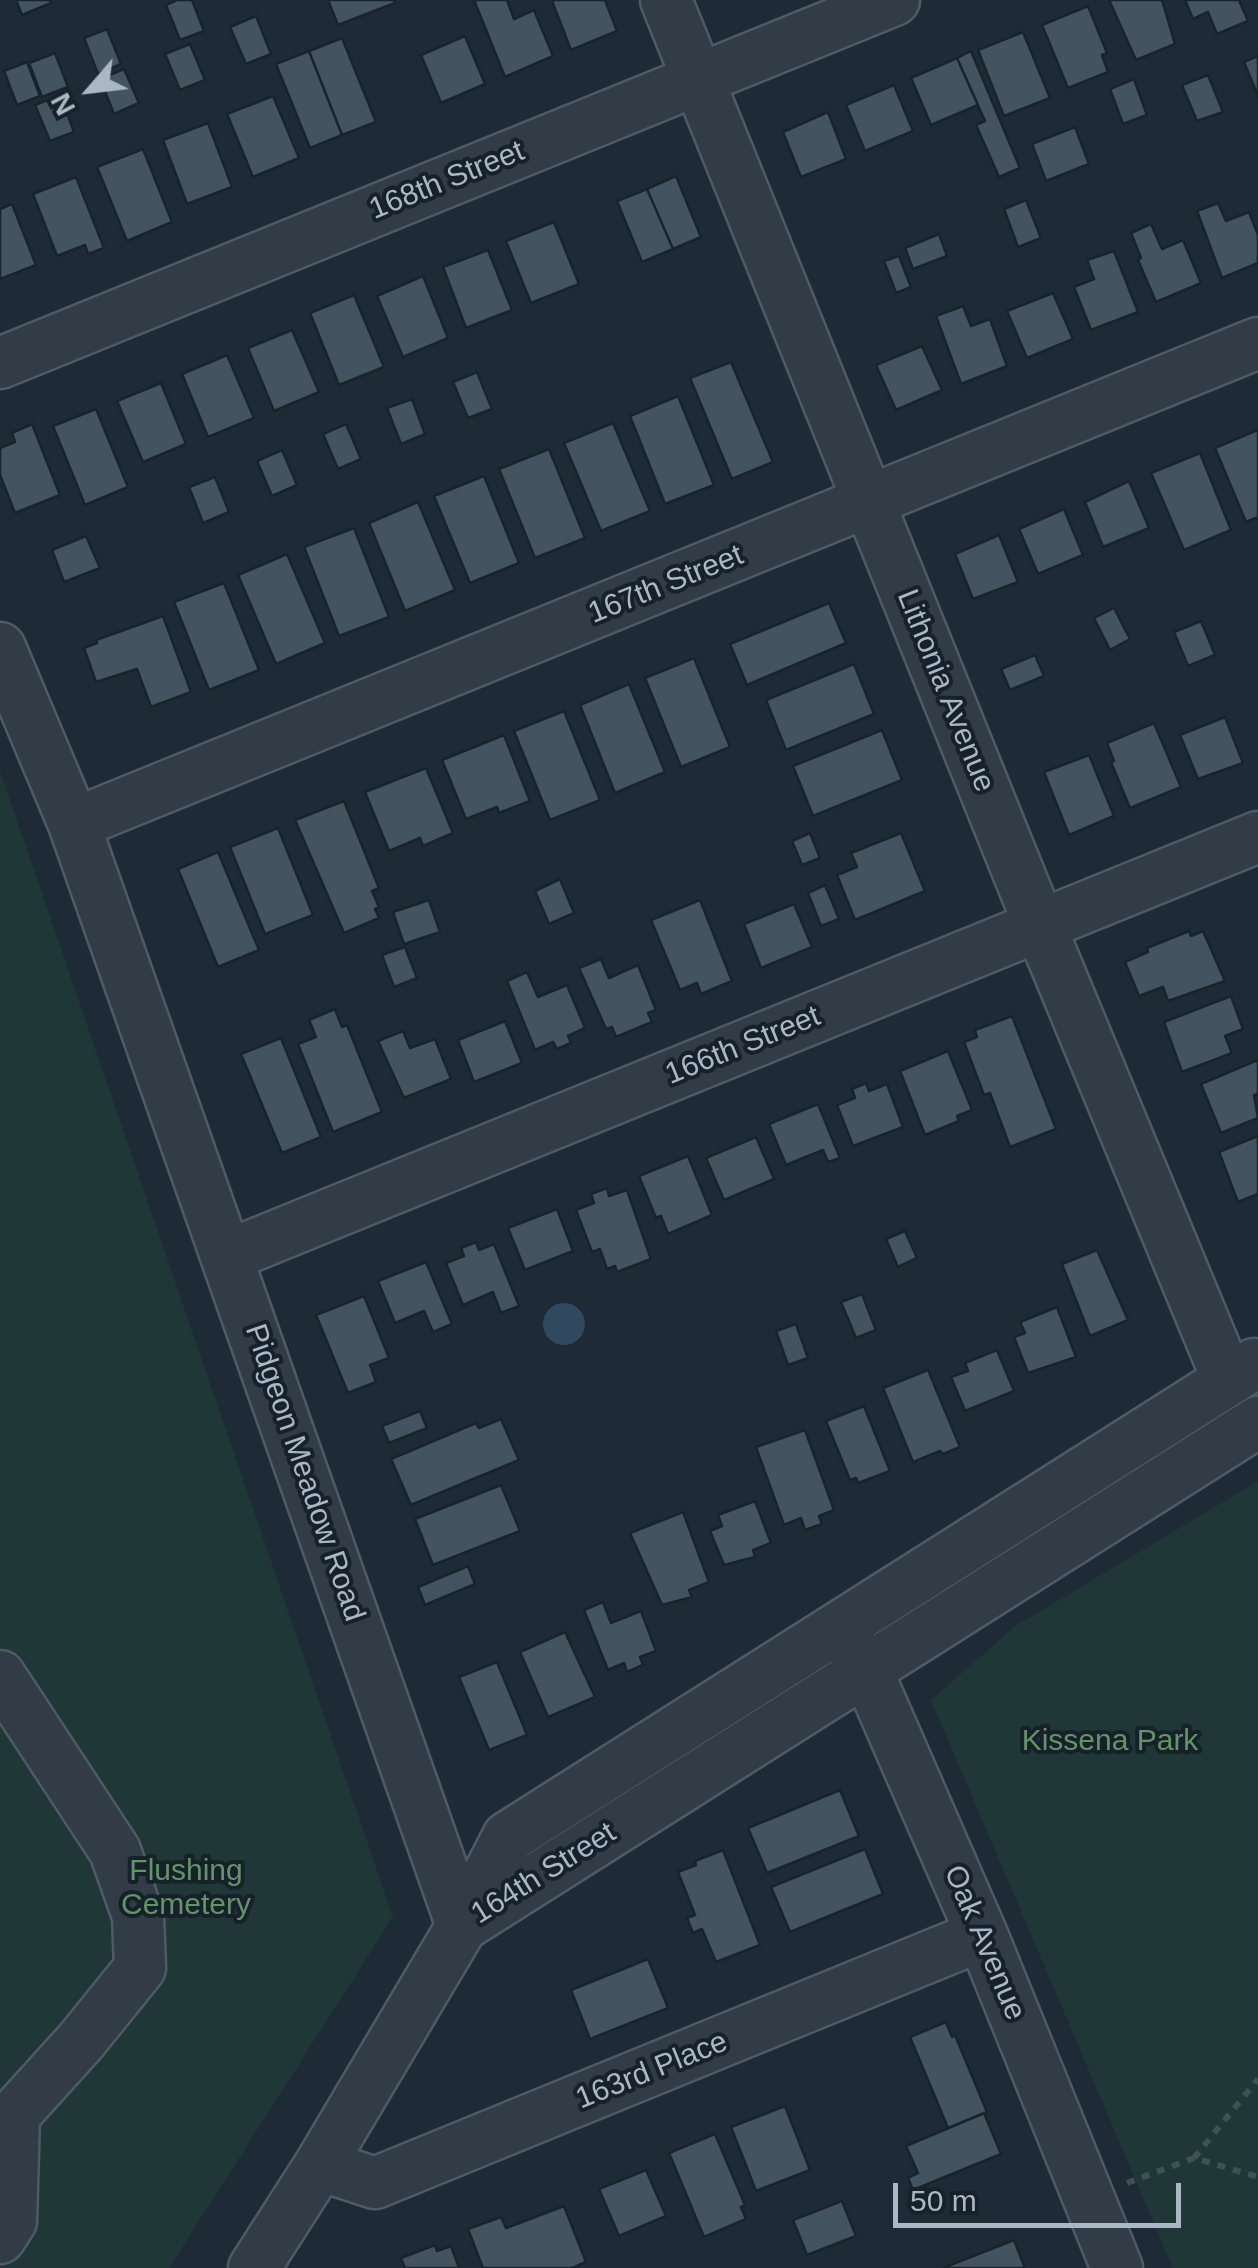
<!DOCTYPE html>
<html>
<head>
<meta charset="utf-8">
<style>
  body { margin:0 }
  #map { position:relative; width:1258px; height:2268px; overflow:hidden; background:#1e2b36; font-family:Helvetica,sans-serif }
  canvas { display:block }
  .north { position:absolute; left:40px; top:40px; width:100px; height:100px; -webkit-text-stroke:8px #17212a; paint-order:stroke; rotate:242deg; font-size:28px; font-weight:700; line-height:40px; text-align:center; color:#aab7c4 }
  .north::after { content:''; display:block; margin:auto; width:35px; height:45px; background:#aab7c4; clip-path:polygon(50% 0,100% 100%,50% 72%,0 100%) }
  .scale { position:absolute; left:893px; top:2183px; width:288px; height:45px; box-sizing:border-box; border:5px solid #aab7c4; border-top:0; padding-left:12px; font-size:30px; line-height:35px; white-space:nowrap; color:#aab7c4; -webkit-text-stroke:8px #17212a; paint-order:stroke }
</style>
</head>
<body>
<div id="map">
<canvas width="1258" height="2268"></canvas>
<div class="north">N</div>
<div class="scale">50 m</div>
</div>
<script>
const ctx = document.querySelector('canvas').getContext('2d');
ctx.lineJoin = 'round';
function fillPath(path, color) {
  ctx.fillStyle = color;
  ctx.fill(path, 'evenodd');
}
function stroke(path, color, width, dash) {
  ctx.strokeStyle = color;
  ctx.lineWidth = width;
  ctx.lineCap = dash ? 'butt' : 'round';
  ctx.setLineDash(dash || []);
  ctx.stroke(path);
}
function write(font, color, halo, rows, align = 'center') {
  ctx.font = font + ' Helvetica,sans-serif';
  ctx.lineWidth = 8;
  ctx.setLineDash([]);
  ctx.textBaseline = 'middle';
  ctx.strokeStyle = halo;
  ctx.fillStyle = color;
  for (const [text, x, y, turn = 0] of rows) {
    ctx.save();
    ctx.translate(x, y);
    ctx.rotate((+turn || 0) * Math.PI / 180);
    ctx.textAlign = isNaN(turn) ? turn : align;
    if (halo) ctx.strokeText(text, 0, 0);
    ctx.fillText(text, 0, 0);
    ctx.restore();
  }
}
fillPath(new Path2D(`
  M0,771L393,1917L169,2268H0Z
  M1258,1481V2268H1173L931,1700L1014,1627Z`), '#1f3736');
fillPath(new Path2D(`
  M543 1324a21 21 0 1 1 42 0a21 21 0 1 1-42 0Z`), '#30495e');
const building = new Path2D(`
  M16,0H50L51,3L22,15Z
  M177,0H192L204,31L180,40L166,5Z
  M328,0H394L395,3L338,25Z
  M474,0H507L514,19L534,10L553,56L505,77Z
  M555,0H605L617,31L571,50L552,1Z
  M1109,0H1162L1175,44L1136,60Z
  M1185,0H1239L1248,21L1217,34L1208,12L1193,19Z
  M1088,6L1107,53L1102,55L1108,72L1068,88L1042,25Z
  M256,16L271,54L246,64L230,27Z
  M107,29L121,64L98,74L84,38Z
  M1023,32L1050,98L1004,116L978,50Z
  M465,36L485,84L441,103L421,55Z
  M342,38L376,122L342,135L309,51Z
  M190,44L205,80L180,90L165,54Z
  M309,51L342,135L310,148L276,64Z
  M971,51L1020,168L999,177L976,125L985,121L957,58Z
  M55,53L68,87L42,97L29,63Z
  M1258,56V96L1244,62Z
  M957,58L978,105L931,125L911,78Z
  M27,62L40,96L17,105L4,71Z
  M124,69L139,103L114,114L100,79Z
  M1208,75L1223,112L1197,121L1182,85Z
  M1134,79L1147,115L1123,124L1110,89Z
  M894,85L913,131L865,151L846,105Z
  M60,95L74,132L50,141L35,105Z
  M273,96L299,158L253,177L227,114Z
  M828,112L846,159L801,177L783,132Z
  M208,123L232,187L187,204L163,140Z
  M1075,127L1089,164L1046,181L1032,144Z
  M143,149L172,222L127,241L97,167Z
  M676,176L701,237L673,249L647,189Z
  M76,177L104,248L88,254L85,245L57,256L33,194Z
  M647,189L673,249L642,262L617,201Z
  M1026,200L1041,238L1018,247L1004,209Z
  M1218,203L1226,221L1249,212L1258,235V263L1222,278L1197,211Z
  M12,204L36,265L0,279V209Z
  M554,222L579,284L531,303L506,241Z
  M1151,224L1162,249L1183,240L1201,283L1156,302L1138,260L1141,258L1131,233Z
  M939,234L947,256L913,269L905,248Z
  M488,250L512,310L466,328L443,267Z
  M1114,251L1138,312L1091,330L1074,287L1094,279L1087,260Z
  M899,256L911,287L896,293L884,261Z
  M423,276L448,338L403,357L377,296Z
  M1053,293L1073,339L1027,358L1007,311Z
  M354,295L384,367L339,385L310,313Z
  M963,306L971,326L990,319L1007,366L961,384L936,316Z
  M292,330L319,392L274,411L248,348Z
  M922,346L942,390L896,410L876,365Z
  M227,355L254,418L208,437L182,374Z
  M731,362L773,462L732,479L690,378Z
  M477,372L492,409L468,418L453,382Z
  M161,383L186,444L143,462L117,401Z
  M678,396L714,485L665,504L630,416Z
  M412,399L425,434L401,444L387,408Z
  M96,409L128,487L85,505L53,426Z
  M613,423L650,511L601,531L564,443Z
  M32,424L60,495L15,513L0,475V448L15,442L12,433Z
  M346,424L361,459L338,469L323,434Z
  M1258,430V517L1246,522L1215,448Z
  M549,449L585,538L535,558L499,469Z
  M282,450L297,485L272,496L257,461Z
  M1200,453L1231,530L1184,550L1151,473Z
  M484,476L519,563L470,583L434,496Z
  M215,477L229,512L203,523L189,487Z
  M1129,481L1149,528L1103,547L1085,502Z
  M418,502L455,590L405,611L369,523Z
  M1064,509L1083,555L1038,574L1019,529Z
  M354,528L389,617L339,636L304,547Z
  M999,535L1018,582L973,599L955,554Z
  M86,536L100,568L64,582L52,550Z
  M287,554L325,643L276,664L238,575Z
  M224,583L259,670L209,690L174,602Z
  M829,603L846,643L747,685L730,644Z
  M1114,608L1130,639L1110,650L1094,618Z
  M163,616L191,692L151,707L137,669L96,682L84,648L97,643L96,640Z
  M1201,621L1215,655L1188,666L1174,632Z
  M1035,655L1044,676L1010,690L1001,669Z
  M694,658L730,747L681,767L645,678Z
  M854,664L874,714L786,750L766,700Z
  M629,684L665,772L615,793L580,705Z
  M564,711L600,800L550,820L514,731Z
  M1225,717L1243,763L1198,779L1180,735Z
  M1154,723L1181,787L1130,808L1111,762L1114,761L1107,743Z
  M882,730L902,780L813,816L793,766Z
  M504,735L530,801L499,813L497,807L466,819L442,760Z
  M1089,755L1114,816L1069,835L1044,772Z
  M426,768L453,833L423,846L420,838L389,851L365,792Z
  M344,801L379,888L372,891L379,907L375,909L379,918L344,933L295,820Z
  M278,828L313,915L265,934L230,847Z
  M810,833L820,858L802,865L792,841Z
  M901,833L925,891L855,920L837,875L857,867L851,853Z
  M218,852L259,950L218,967L178,869Z
  M560,879L574,913L549,924L535,891Z
  M825,885L839,919L821,926L808,893Z
  M429,900L440,932L404,944L393,912Z
  M700,900L732,981L701,994L697,983L680,990L651,920Z
  M794,904L812,947L761,968L744,924Z
  M1189,931L1191,936L1203,931L1225,981L1168,1001L1163,987L1139,996L1125,962L1148,952L1147,948Z
  M405,947L417,978L394,987L382,955Z
  M601,959L609,978L638,965L656,1010L648,1013L652,1022L616,1037L612,1027L606,1029L579,968Z
  M527,972L538,997L567,985L585,1028L568,1036L571,1043L557,1049L553,1042L535,1050L507,981Z
  M1231,996L1243,1029L1225,1036L1232,1053L1182,1072L1164,1022Z
  M335,1009L342,1027L347,1025L382,1112L333,1132L298,1044L316,1037L309,1020Z
  M1012,1016L1056,1129L1010,1147L990,1093L984,1095L964,1042L977,1037L975,1030Z
  M505,1021L522,1063L474,1082L458,1040Z
  M403,1031L410,1048L435,1039L451,1079L404,1098L378,1041Z
  M281,1038L321,1137L282,1153L241,1054Z
  M948,1051L972,1110L957,1116L959,1121L925,1135L900,1071Z
  M1258,1060V1094L1254,1095L1258,1118L1221,1133L1201,1084Z
  M866,1083L869,1091L887,1084L903,1127L853,1146L837,1105L855,1098L852,1089Z
  M818,1104L840,1158L828,1162L823,1150L786,1165L769,1124Z
  M1258,1136V1194L1238,1202L1219,1152Z
  M756,1137L774,1179L724,1200L706,1158Z
  M688,1156L712,1215L668,1234L661,1216L656,1218L639,1176Z
  M607,1188L609,1196L627,1190L651,1259L617,1272L615,1266L607,1269L600,1249L592,1252L576,1210L594,1203L591,1194Z
  M557,1209L573,1251L525,1270L508,1228Z
  M905,1231L917,1258L898,1267L886,1239Z
  M476,1242L479,1250L494,1244L519,1306L501,1313L493,1292L463,1305L446,1263L464,1256L461,1248Z
  M1097,1250L1128,1320L1090,1336L1062,1264Z
  M426,1262L452,1324L433,1332L424,1311L395,1323L378,1281Z
  M862,1294L876,1330L856,1338L841,1302Z
  M364,1296L389,1358L370,1365L376,1382L348,1393L316,1315Z
  M1057,1307L1076,1357L1028,1373L1014,1337L1025,1333L1020,1322Z
  M796,1324L808,1358L788,1365L776,1331Z
  M997,1350L1014,1391L965,1411L951,1377L968,1371L965,1363Z
  M928,1370L960,1447L943,1454L940,1451L913,1462L883,1388Z
  M864,1406L890,1471L858,1483L856,1478L850,1480L826,1421Z
  M420,1411L427,1428L389,1443L382,1426Z
  M501,1419L519,1460L411,1505L391,1459L476,1423L479,1428Z
  M805,1430L834,1510L819,1516L822,1524L805,1530L801,1518L784,1525L756,1447Z
  M501,1485L520,1531L433,1565L415,1519Z
  M755,1501L771,1543L753,1550L755,1557L724,1565L710,1531L722,1526L718,1515Z
  M683,1512L709,1582L689,1590L692,1597L662,1605L630,1533Z
  M468,1566L475,1584L425,1605L418,1587Z
  M603,1602L611,1623L641,1611L656,1651L640,1657L643,1665L627,1672L624,1663L608,1670L584,1610Z
  M565,1632L595,1697L548,1717L520,1652Z
  M497,1662L527,1735L489,1750L459,1677Z
  M840,1790L859,1836L767,1873L748,1828Z
  M865,1849L883,1894L790,1932L771,1887Z
  M723,1850L760,1945L716,1962L702,1929L693,1933L687,1918L695,1915L678,1872L696,1865L695,1861Z
  M648,1959L668,2008L590,2039L571,1990Z
  M946,2022L952,2037L955,2035L987,2112L948,2128L910,2037Z
  M785,2106L810,2170L756,2191L731,2127Z
  M984,2113L1001,2154L913,2190L908,2178L918,2173L906,2146Z
  M715,2134L745,2205L741,2207L746,2219L704,2237L669,2153Z
  M646,2170L666,2216L619,2236L599,2189Z
  M842,2201L856,2236L807,2255L793,2220Z
  M564,2206L586,2262L572,2268H483L468,2229L501,2217L506,2228Z
  M1014,2240L1025,2268H943Z
  M435,2245L437,2251L451,2246L459,2268H405L401,2258Z`);
fillPath(building, '#435360');
stroke(building, '#19232c', 2.5);
const minor = new Path2D(`
  M666,0L1040,926L1228,1380
  M0,363L894,0
  M0,648L74,824L462,1926
  M74,824L1258,343
  M227,1256L1258,837
  M849,1642L866,1669L982,1935L1117,2268
  M0,1676L115,1851L138,1916L140,1968L81,2041L14,2115L11,2221L0,2238
  M462,1926L1258,1422
  M320,2165L375,2183L982,1935
  M254,2268L320,2165L462,1926L508,1837L1254,1364`);
stroke(minor, '#4e5a65', 55);
stroke(new Path2D(`
  M1194,2158L1258,2079
  M1127,2183L1194,2158L1258,2177`), '#3d5353', 6, [8, 8]);
stroke(minor, '#313c46', 50);
write('30px', '#aab7c4', '#17212a', [
  ["168th Street",447,181,-22],
  ["167th Street",666,585,-22],
  ["Lithonia Avenue",945,691,68],
  ["166th Street",743,1046,-22],
  ["Pidgeon Meadow Road",304,1473,71],
  ["164th Street",544,1874,-32],
  ["Oak Avenue",984,1943,67],
  ["163rd Place",652,2071,-22]
]);
write('30px', '#629467', '#17212a', [
  ["Kissena Park",1110,1742],
  ["Flushing",186,1872],
  ["Cemetery",186,1906]
]);
</script>
</body>
</html>
